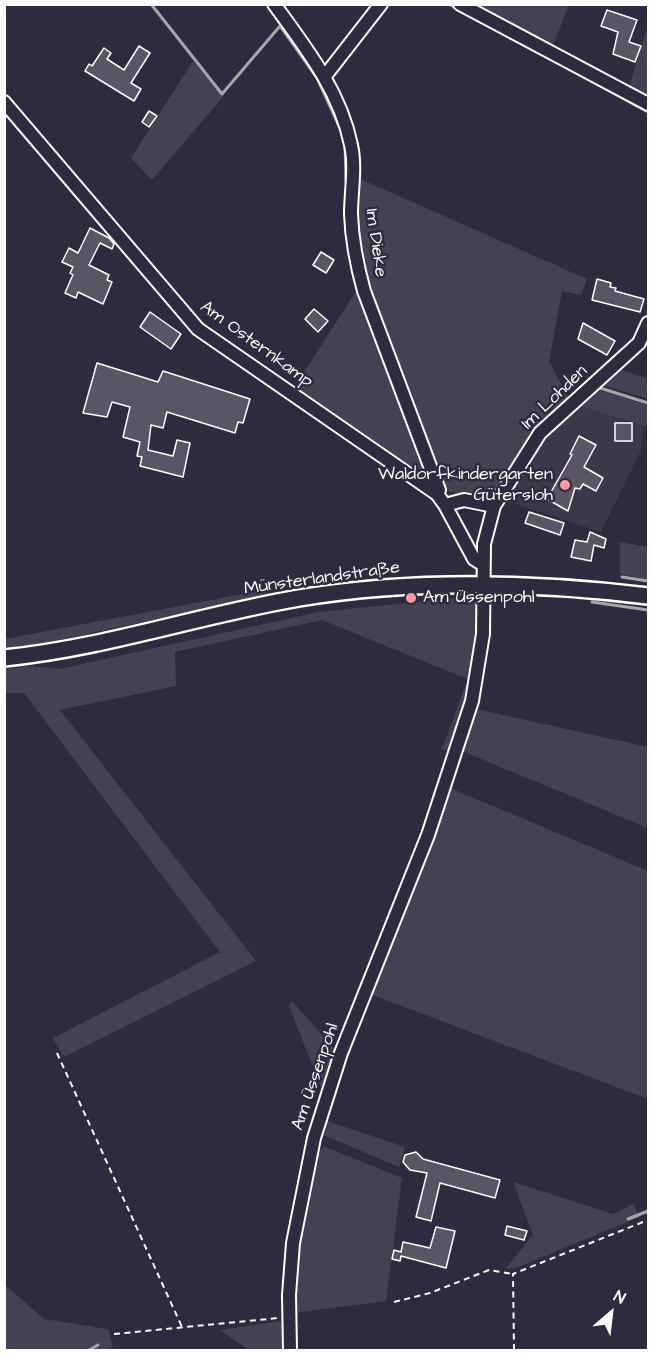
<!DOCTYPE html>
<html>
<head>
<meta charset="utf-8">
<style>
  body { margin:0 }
  #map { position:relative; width:653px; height:1355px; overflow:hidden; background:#2f2a3d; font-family:"Architects Daughter",sans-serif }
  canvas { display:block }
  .frame { position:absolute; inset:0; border:6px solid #fff; pointer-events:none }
  .north { position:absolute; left:581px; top:1283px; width:60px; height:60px; -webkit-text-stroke:4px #2f2a3d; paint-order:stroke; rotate:28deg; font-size:16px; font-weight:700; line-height:24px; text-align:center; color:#fff }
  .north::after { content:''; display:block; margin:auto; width:21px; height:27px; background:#fff; clip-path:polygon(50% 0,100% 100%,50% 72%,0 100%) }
</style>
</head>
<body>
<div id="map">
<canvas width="653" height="1355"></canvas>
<div class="frame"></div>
<div class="north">N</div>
</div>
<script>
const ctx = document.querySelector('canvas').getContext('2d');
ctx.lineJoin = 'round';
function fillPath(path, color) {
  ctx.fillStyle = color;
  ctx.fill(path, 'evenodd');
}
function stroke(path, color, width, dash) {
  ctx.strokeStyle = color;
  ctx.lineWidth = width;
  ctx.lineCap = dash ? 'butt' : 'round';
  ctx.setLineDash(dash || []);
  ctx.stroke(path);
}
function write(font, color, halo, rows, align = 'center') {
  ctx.font = font + ' "Architects Daughter",sans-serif';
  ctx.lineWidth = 5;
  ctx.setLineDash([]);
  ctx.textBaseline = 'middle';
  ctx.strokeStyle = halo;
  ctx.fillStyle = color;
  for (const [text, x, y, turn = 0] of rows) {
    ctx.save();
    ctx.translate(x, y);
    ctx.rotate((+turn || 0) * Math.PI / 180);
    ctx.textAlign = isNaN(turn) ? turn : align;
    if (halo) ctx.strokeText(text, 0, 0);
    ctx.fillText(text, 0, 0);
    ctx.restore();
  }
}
fillPath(new Path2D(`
  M576,405L643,426L641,450L601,532L503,500L544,436Z`), '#3c3749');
fillPath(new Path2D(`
  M469,5H569L551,50Z
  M648,25V101L628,91Z
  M193,61L223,97L152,180L131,158Z
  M358,178L587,279L581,295L562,291L549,361L569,399L536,431L492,501L446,491L368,287L359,242Z
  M359,287L431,480L428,481L293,389Z
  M619,369L648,379V399L602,385Z
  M595,389L648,405V427L576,405Z
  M620,542L648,547V579L620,574Z
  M264,590L272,594L31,646L5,648V639Z
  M476,596L479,633L473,688L452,752L442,749L468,679L322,620L175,652L176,686L60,710L256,961L64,1057L53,1038L220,952L24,693H5V669L31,666L59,669L319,612Z
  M476,709L648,747V828L462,751Z
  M450,788L648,871V1099L370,994Z
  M292,1001L335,1050L321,1087L289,1006Z
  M324,1120L405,1147L399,1167L321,1134Z
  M325,1147L402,1178L386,1301L293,1313L298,1244L318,1150Z
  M513,1182L613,1214L633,1204L640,1217L513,1269L506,1268L533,1235Z
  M4,1284L44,1319L108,1329L113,1347L107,1350H5Z
  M280,1321L286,1326L284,1350H249L220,1330Z`), '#464152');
stroke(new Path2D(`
  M151,4L222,94L280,26L317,78L343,135
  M449,4L459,10
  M555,61L648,112
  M345,144L346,181
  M600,388L648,403
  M622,577L648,581
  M592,602L648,610
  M628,1219L648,1211
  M89,1350L98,1345`), '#a7a6ad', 3);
const building = new Path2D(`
  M607,10L637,20L629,42L641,46L635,62L613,54L618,32L601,26Z
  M139,46L150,53L131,83L141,89L134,101L85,71L89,64L92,66L104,48L111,53L107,59L124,70Z
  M149,111L157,116L149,127L142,122Z
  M90,228L109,238L114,244L112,249L100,243L89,265L109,275L107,280L112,282L103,304L78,292L76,298L65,293L71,279L73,275L70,273L73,267L62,262L69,248L78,253Z
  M321,252L334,260L326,273L313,265Z
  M597,279L611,283L610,287L616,288L615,291L644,299L640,312L592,300Z
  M314,309L328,321L318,332L305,319Z
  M150,312L181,334L171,349L140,327Z
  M583,323L615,341L607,355L578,339Z
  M97,363L158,382L163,371L250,399L243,423L238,422L235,433L167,412L163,428L151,425L148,450L173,456L177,440L190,443L183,477L140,466L142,457L137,456L140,442L123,437L130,407L112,402L107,417L83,413Z
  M615,423H632V441H615Z
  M579,436L596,445L584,467L603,478L596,491L583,484L580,489L575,488L568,511L547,499L572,455L570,454Z
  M529,512L564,523L560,535L525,523Z
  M590,532L606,539L604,548L594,545L591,561L571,557L575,540L587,542Z
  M416,1152L423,1159L500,1180L495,1198L440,1183L431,1221L416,1217L427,1173L410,1170L403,1162L405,1155Z
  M507,1226L527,1231L524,1240L505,1235Z
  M436,1227L455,1231L446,1268L401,1256L400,1261L392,1259L394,1250L401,1252L403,1242L430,1248Z`);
fillPath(building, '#595564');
stroke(building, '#fff', 1.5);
const minor = new Path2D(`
  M274,4C306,48 340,91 351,145C356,167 351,192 351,214C352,240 357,266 364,291L439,490L437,494
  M460,4L648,104
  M325,76L381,4
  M4,102L198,329L437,494L445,505L474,559L482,564
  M445,505L464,500L494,506
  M290,1350L289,1295L293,1243L314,1138L341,1053L428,835L472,701L483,634L484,544L494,506L540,433L639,343L648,323`);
const major = new Path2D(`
  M4,658C104,648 200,615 299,598C415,579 532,582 648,596`);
stroke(minor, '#fff', 16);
stroke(major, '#fff', 20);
stroke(new Path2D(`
  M57,1053L182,1327
  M394,1302L430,1293L489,1270L513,1274
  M114,1334L278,1318
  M514,1350L513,1274L648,1220`), '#fff', 2, [6, 4.5]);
stroke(minor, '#2f2a3d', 12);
stroke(major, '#2f2a3d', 15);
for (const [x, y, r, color] of [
  [565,485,6,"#ff9aa2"],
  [411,598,6,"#ff9aa2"]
]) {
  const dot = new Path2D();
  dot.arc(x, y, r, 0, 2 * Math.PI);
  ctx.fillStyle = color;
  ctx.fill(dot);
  stroke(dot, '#2f2a3d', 2);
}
write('18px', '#fff', '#2f2a3d', [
  ["Im Dieke",375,243,82],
  ["Am Osternkamp",256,345,36],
  ["Im Lohden",555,398,-44],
  ["Münsterlandstraße",322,579,-8],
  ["Am Üssenpohl",316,1077,-71]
]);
write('18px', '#fff', '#2f2a3d', [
  ["Waldorfkindergarten",553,475],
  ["Gütersloh",553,496],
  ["Am Üssenpohl",423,598,"left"]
], 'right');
</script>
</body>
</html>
